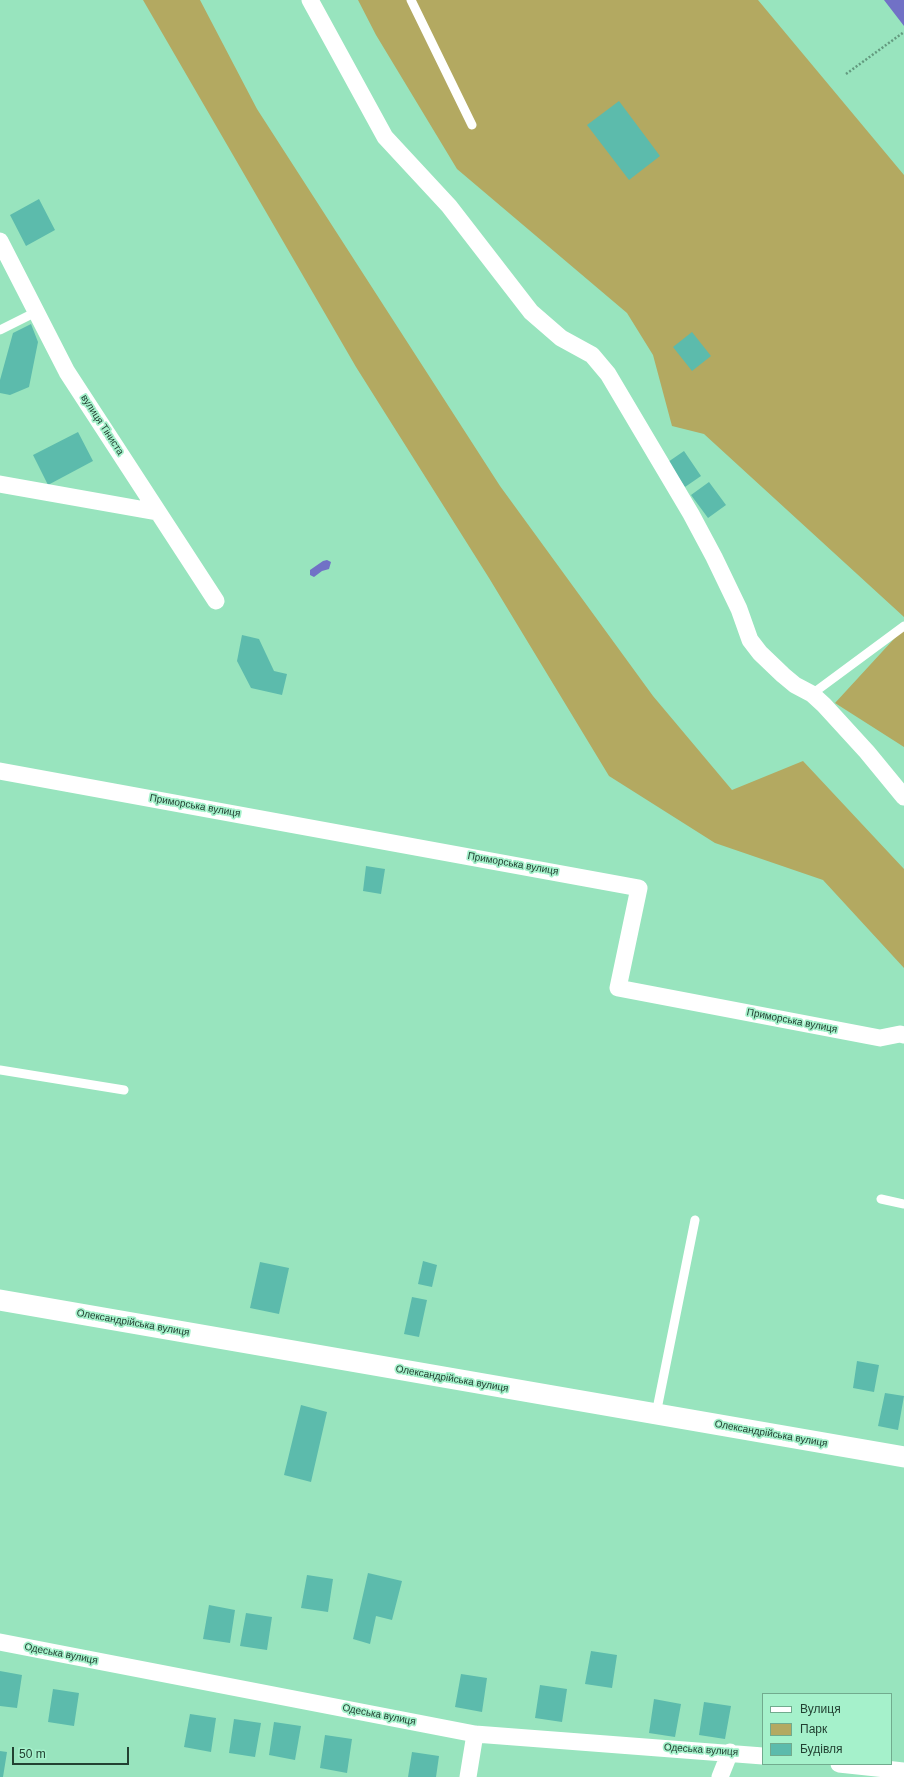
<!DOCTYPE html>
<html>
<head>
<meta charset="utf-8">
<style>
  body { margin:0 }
  #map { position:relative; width:904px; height:1777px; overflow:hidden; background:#98e4be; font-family:Helvetica,sans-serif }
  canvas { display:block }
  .legend { position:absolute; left:762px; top:1693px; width:130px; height:72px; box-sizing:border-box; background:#a5f1cb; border:1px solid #71ab8e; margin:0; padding:5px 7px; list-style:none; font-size:12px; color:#224132 }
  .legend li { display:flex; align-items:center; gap:8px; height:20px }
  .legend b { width:20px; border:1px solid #71ab8e }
  .scale { position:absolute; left:12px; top:1747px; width:117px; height:18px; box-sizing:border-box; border:2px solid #224132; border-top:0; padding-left:5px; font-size:12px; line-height:14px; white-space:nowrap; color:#224132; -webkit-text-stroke:3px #a5f1cb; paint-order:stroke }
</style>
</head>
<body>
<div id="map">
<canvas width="904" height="1777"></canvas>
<ul class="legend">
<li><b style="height:5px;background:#fff"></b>Вулиця</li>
<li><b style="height:11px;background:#b3a961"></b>Парк</li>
<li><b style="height:11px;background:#5cbbac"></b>Будівля</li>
</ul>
<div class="scale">50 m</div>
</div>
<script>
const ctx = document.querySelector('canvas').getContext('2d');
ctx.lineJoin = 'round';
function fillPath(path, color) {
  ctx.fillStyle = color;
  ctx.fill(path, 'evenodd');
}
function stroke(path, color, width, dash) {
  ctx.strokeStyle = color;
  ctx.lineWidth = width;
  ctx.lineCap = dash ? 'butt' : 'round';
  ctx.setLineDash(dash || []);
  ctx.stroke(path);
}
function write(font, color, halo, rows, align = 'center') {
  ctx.font = font + ' Helvetica,sans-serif';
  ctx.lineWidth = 3.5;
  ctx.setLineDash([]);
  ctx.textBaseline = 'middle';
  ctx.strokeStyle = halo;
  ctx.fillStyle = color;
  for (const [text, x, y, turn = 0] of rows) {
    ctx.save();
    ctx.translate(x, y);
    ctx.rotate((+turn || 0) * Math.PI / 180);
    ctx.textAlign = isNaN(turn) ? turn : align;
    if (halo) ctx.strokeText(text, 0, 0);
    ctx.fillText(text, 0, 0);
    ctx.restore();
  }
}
fillPath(new Path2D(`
  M143,0H200L257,109L500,486L653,696L732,790L803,761L904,869V968L823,880L715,843L609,776L489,578L356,367Z
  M358,0H758L904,175V617L704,434L672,426L653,355L627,313L457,169L376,35Z
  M904,628V747L835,703Z`), '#b3a961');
fillPath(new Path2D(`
  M884,0H904V26Z
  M327,560L331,562L329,569L322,571L314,577L310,575V570L323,561Z`), '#7171c6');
fillPath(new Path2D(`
  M619,101L660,156L629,180L587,125Z
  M39,199L55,230L26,246L10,215Z
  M31,324L38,342L29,387L10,395L0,393V380L13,333Z
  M692,332L711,356L692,371L673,347Z
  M78,432L93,461L48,485L33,455Z
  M684,451L701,476L685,487L668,462Z
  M709,482L726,505L708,518L691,495Z
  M242,635L259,639L274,671L287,674L282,695L251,688L237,661Z
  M366,866L385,869L381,894L363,891Z
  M423,1261L437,1265L432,1287L418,1284Z
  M260,1262L289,1268L279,1314L250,1308Z
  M412,1297L427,1300L419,1337L404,1334Z
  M857,1361L879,1365L874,1392L853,1388Z
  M885,1393L904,1396L898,1430L878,1426Z
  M301,1405L327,1412L311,1482L284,1475Z
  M368,1573L402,1581L392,1620L376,1616L370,1644L353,1639Z
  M307,1575L333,1579L328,1612L301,1608Z
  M209,1605L235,1610L230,1643L203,1639Z
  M246,1613L272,1617L267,1650L240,1646Z
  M591,1651L617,1655L612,1688L585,1684Z
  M0,1671L22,1675L17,1708L0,1706Z
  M461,1674L487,1678L482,1712L455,1707Z
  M540,1685L567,1689L562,1722L535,1718Z
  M53,1689L79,1693L74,1726L48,1722Z
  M654,1699L681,1704L675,1737L649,1733Z
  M704,1702L731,1706L725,1739L699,1735Z
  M190,1714L216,1718L211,1752L184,1747Z
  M234,1719L261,1723L255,1757L229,1753Z
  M274,1722L301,1726L295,1760L269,1755Z
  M325,1735L352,1739L347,1773L320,1768Z
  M0,1751L7,1752L3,1777H0Z
  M412,1752L439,1756L436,1777H408Z`), '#5cbbac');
stroke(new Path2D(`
  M846,74L904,32`), '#639a7f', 2.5, [2, 2]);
stroke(new Path2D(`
  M411,0L472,125
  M0,330L36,312
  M812,694L904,626
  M0,1070L124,1090
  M881,1199L904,1204
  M656,1414L695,1220`), '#fff', 9);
stroke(new Path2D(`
  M310,0L385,137L449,206L531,312L561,338L592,355L608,374L691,514L714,557L739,609L750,640L760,653L783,675L795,685L812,694L824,705L867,752L904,797
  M0,241L67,372L216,601
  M0,484L157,512
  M0,771L639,888L618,988L880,1038L900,1034L904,1035
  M0,1642L475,1734L763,1756
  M839,1764L904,1771
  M468,1777L475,1734
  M720,1777L730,1752`), '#fff', 17);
stroke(new Path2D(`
  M0,1300L904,1457`), '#fff', 21);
write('10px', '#224132', '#a5f1cb', [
  ["вулиця Тіниста",102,425,57],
  ["Приморська вулиця",195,806,10],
  ["Приморська вулиця",513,864,10],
  ["Приморська вулиця",792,1021,11],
  ["Олександрійська вулиця",133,1323,10],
  ["Олександрійська вулиця",452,1379,10],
  ["Олександрійська вулиця",771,1434,10],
  ["Одеська вулиця",61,1654,11],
  ["Одеська вулиця",379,1715,11],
  ["Одеська вулиця",701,1750,4]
]);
</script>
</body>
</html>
